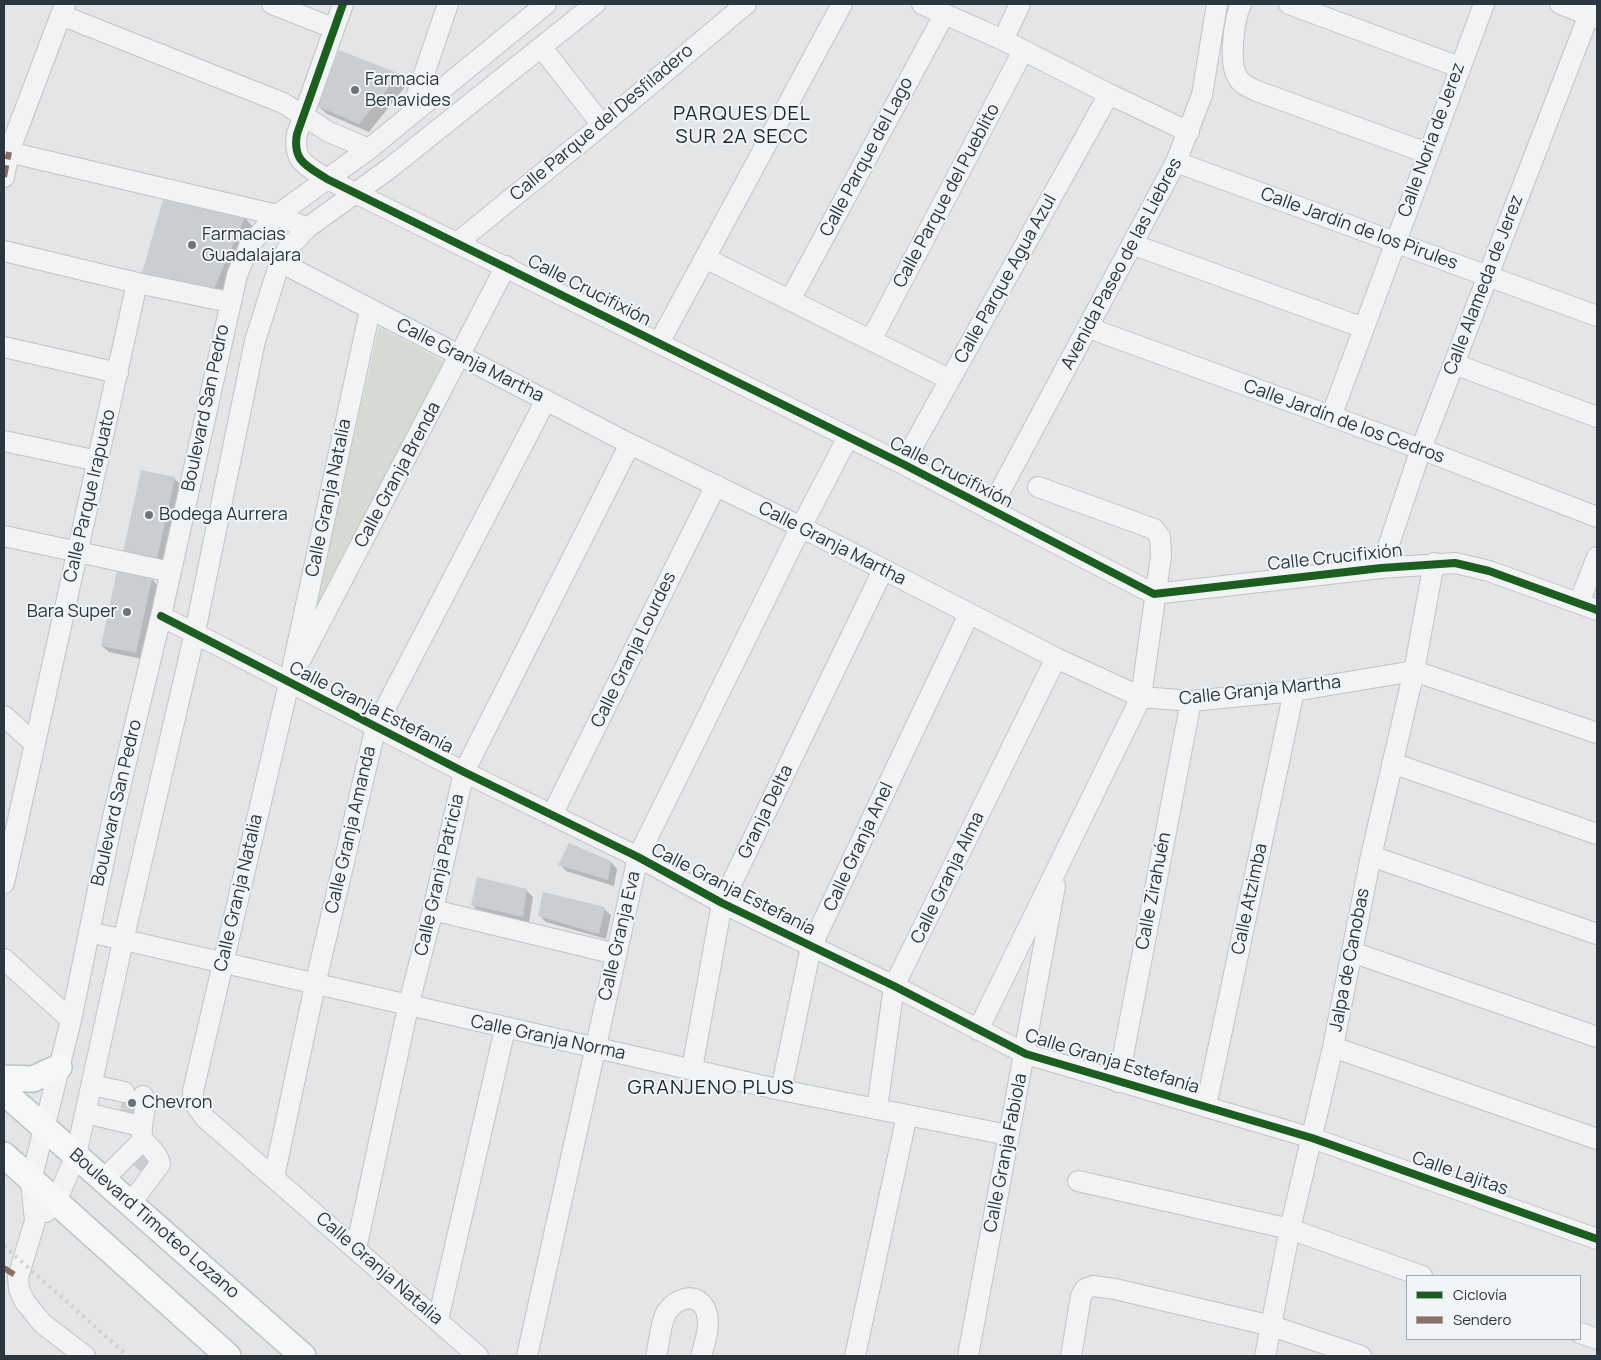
<!DOCTYPE html>
<html>
<head>
<meta charset="utf-8">
<style>
  body { margin:0 }
  #map { position:relative; width:1601px; height:1360px; overflow:hidden; background:#e3e5e7; font-family:Manrope,sans-serif }
  canvas { display:block }
  .frame { position:absolute; inset:0; border:5px solid #2a3740; pointer-events:none }
  .legend { position:absolute; left:1406px; top:1275px; width:175px; height:65px; box-sizing:border-box; background:#f1f5f7; border:1px solid #a1a9ae; margin:0; padding:6px 9px; list-style:none; font-size:15px; color:#2a3740 }
  .legend li { display:flex; align-items:center; gap:10px; height:25px }
  .legend b { width:25px; border:1px solid #a1a9ae }
</style>
</head>
<body>
<div id="map">
<canvas width="1601" height="1360"></canvas>
<div class="frame"></div>
<ul class="legend">
<li><b style="height:6px;background:#1b5e20"></b>Ciclovía</li>
<li><b style="height:6px;background:#8d6e63"></b>Sendero</li>
</ul>
</div>
<script>
const ctx = document.querySelector('canvas').getContext('2d');
ctx.lineJoin = 'round';
function fillPath(path, color) {
  ctx.fillStyle = color;
  ctx.fill(path, 'evenodd');
}
function stroke(path, color, width, dash) {
  ctx.strokeStyle = color;
  ctx.lineWidth = width;
  ctx.lineCap = dash ? 'butt' : 'round';
  ctx.setLineDash(dash || []);
  ctx.stroke(path);
}
function write(font, color, halo, rows, align = 'center') {
  ctx.font = font + ' Manrope,sans-serif';
  ctx.lineWidth = 4;
  ctx.setLineDash([]);
  ctx.textBaseline = 'middle';
  ctx.strokeStyle = halo;
  ctx.fillStyle = color;
  for (const [text, x, y, turn = 0] of rows) {
    ctx.save();
    ctx.translate(x, y);
    ctx.rotate((+turn || 0) * Math.PI / 180);
    ctx.textAlign = isNaN(turn) ? turn : align;
    if (halo) ctx.strokeText(text, 0, 0);
    ctx.fillText(text, 0, 0);
    ctx.restore();
  }
}
fillPath(new Path2D(`
  M379,327L447,363L311,624Z`), '#d5dbd3');
fillPath(new Path2D(`
  M339,51L400,75L408,83L369,132L327,114L318,106Z
  M164,202L245,218L253,227L222,299L152,281L143,272Z
  M174,478L181,485L164,565L125,552Z
  M152,579L158,586L142,659L109,652L102,646Z
  M611,862L617,869L614,886L566,871L560,864Z
  M526,890L533,897L529,923L478,911L472,904Z
  M604,909L611,915L606,939L546,922L540,916Z`), '#0003');
fillPath(new Path2D(`
  M339,50L400,74L359,124L317,106Z
  M163,200L245,217L213,291L142,273Z
  M141,470L175,477L157,559L123,552Z
  M117,571L152,578L136,653L101,646Z
  M569,843L611,861L608,880L558,865Z
  M477,877L527,889L523,917L471,905Z
  M543,892L605,907L599,934L538,916Z
  M124,1090L143,1093L140,1114L120,1111Z
  M144,1148L159,1161L146,1176L131,1163Z`), '#cbced0');
const minor = new Path2D(`
  M272,4L333,28
  M343,4L297,134C292,161 307,166 327,179L903,464L1154,594L1381,568L1455,563L1489,571L1597,610
  M922,4L1003,40L1109,94L1189,132
  M1241,4C1234,20 1228,63 1238,78C1242,85 1250,88 1257,91L1427,153
  M1289,4L1459,67
  M1560,4L1597,18
  M61,15L283,103L329,132L369,149
  M1003,40L1020,4
  M542,48L602,125
  M410,115L448,4
  M4,151L277,215L307,228
  M1176,162L1597,316
  M4,177L9,152L65,4
  M458,242L602,125L746,4
  M1134,245L1364,328
  M4,251L137,283L229,302
  M705,258L949,379
  M280,262L630,444L801,527L1056,658L1141,697L1191,701L1294,691L1414,671L1597,733
  M790,300L944,15
  M370,310L289,683L193,1091V1101L205,1118L478,1356
  M1089,328L1421,449L1597,517
  M871,340L1023,51
  M659,343L842,4
  M4,347L118,373
  M1454,364L1597,417
  M1331,417L1484,4
  M4,441L98,461
  M903,464L1109,94
  M990,510L1176,162L1202,95L1217,4
  M4,536L171,572
  M1381,568L1421,449L1593,4
  M1579,603L1597,557
  M161,616L464,772L638,857L722,903L894,986L1026,1054L1312,1138L1597,1239
  M301,659L506,266
  M4,716L35,744
  M1392,763L1597,834
  M552,815L716,485
  M1371,856L1597,934
  M4,883L137,283
  M433,910L616,954
  M89,932L781,1090L1008,1135
  M1352,952L1597,1037
  M4,959L71,1020
  M978,1030L1141,697L1161,556L1160,537L1154,529L1038,487
  M1333,1047L1597,1139
  M692,1069L722,903L883,570
  M1118,1082L1191,701
  M92,1085L124,1092
  M781,1090L811,947L969,614
  M1206,1106L1294,691
  M877,1109L894,986L1056,658
  M86,1113L140,1126
  M274,1177L315,985L376,726L546,400
  M104,1179L143,1140
  M1078,1181L1290,1229L1422,1276
  M131,1203L160,1164C158,1150 144,1147 142,1135C140,1123 149,1104 143,1096
  M46,1212L56,1202L76,1155L123,941L195,632L255,341L280,262L288,248L307,228L390,168L595,4
  M356,1249L408,1007L433,910L464,772L630,444
  M438,1320L505,1029
  M1580,1333L1597,1339
  M85,1356L43,1324L25,1302L19,1289L18,1277L35,1221L31,1181L71,1020L113,817L161,616L237,275L250,244L277,215L369,149L546,4
  M527,1356L638,857L801,527L848,437
  M656,1356C659,1344 660,1329 664,1318C671,1298 700,1288 707,1314C710,1327 705,1343 701,1356
  M855,1356L907,1115
  M968,1356L1055,886
  M1071,1356L1081,1296L1085,1289L1093,1286L1115,1289L1272,1326L1361,1356
  M1265,1356L1290,1229L1333,1047L1371,856L1414,671L1434,563`);
const major = new Path2D(`
  M4,1078L33,1079L59,1067
  M4,1092L303,1356
  M4,1155L228,1356`);
stroke(minor, '#c1c3c5', 22);
stroke(major, '#bfc2c5', 28);
stroke(minor, '#f2f3f5', 20);
stroke(major, '#f6f7f7', 25);
stroke(new Path2D(`
  M4,1246L128,1356`), '#cccecf', 4, [2.5, 5]);
stroke(new Path2D(`
  M4,177L9,152
  M4,1268L18,1277`), '#8d6e63', 6, [12, 6]);
stroke(new Path2D(`
  M343,4L297,134C292,161 307,166 327,179L903,464L1154,594L1381,568L1455,563L1489,571L1597,610
  M161,616L464,772L638,857L722,903L894,986L1026,1054L1312,1138L1597,1239`), '#1b5e20', 8);
for (const [x, y, r, color] of [
  [355,90,5,"#6b747a"],
  [192,245,5,"#6b747a"],
  [149,515,5,"#6b747a"],
  [127,612,5,"#6b747a"],
  [132,1103,5,"#6b747a"]
]) {
  const dot = new Path2D();
  dot.arc(x, y, r, 0, 2 * Math.PI);
  ctx.fillStyle = color;
  ctx.fill(dot);
  stroke(dot, '#f1f5f7', 2);
}
write('18px', '#2a3740', '#f1f5f7', [
  ["Farmacia",365,80],
  ["Benavides",365,101],
  ["Farmacias",202,235],
  ["Guadalajara",202,256],
  ["Bodega Aurrera",159,515],
  ["Bara Super",117,612,"right"],
  ["Chevron",142,1103]
], 'left');
write('18px', '#2a3740', '#f1f5f7', [
  ["Calle Parque del Desfiladero",602,123,-40],
  ["Calle Noria de Jerez",1432,140,-70],
  ["Calle Parque del Lago",867,157,-62],
  ["Calle Parque del Pueblito",947,196,-62],
  ["Calle Jardín de los Pirules",1359,229,20],
  ["Avenida Paseo de las Liebres",1122,264,-62],
  ["Calle Parque Agua Azul",1006,279,-61],
  ["Calle Alameda de Jerez",1484,285,-69],
  ["Calle Crucifixión",589,291,27],
  ["Calle Granja Martha",470,361,27],
  ["Boulevard San Pedro",206,408,-78],
  ["Calle Jardín de los Cedros",1344,422,20],
  ["Calle Crucifixión",951,473,27],
  ["Calle Granja Brenda",398,475,-62],
  ["Calle Parque Irapuato",90,496,-77],
  ["Calle Granja Natalia",329,498,-78],
  ["Calle Granja Martha",832,544,27],
  ["Calle Crucifixión",1335,558,-6],
  ["Calle Granja Lourdes",634,650,-64],
  ["Calle Granja Martha",1260,691,-6],
  ["Calle Granja Estefanía",371,708,27],
  ["Boulevard San Pedro",117,803,-77],
  ["Granja Delta",766,812,-64],
  ["Calle Granja Amanda",351,830,-77],
  ["Calle Granja Anel",859,847,-65],
  ["Calle Granja Patricia",440,875,-77],
  ["Calle Granja Alma",948,878,-64],
  ["Calle Granja Estefanía",733,890,27],
  ["Calle Zirahuén",1154,891,-79],
  ["Calle Granja Natalia",239,893,-77],
  ["Calle Atzimba",1250,899,-78],
  ["Calle Granja Eva",620,936,-77],
  ["Jalpa de Canobas",1350,960,-79],
  ["Calle Granja Norma",548,1038,12],
  ["Calle Granja Estefanía",1112,1062,17],
  ["Calle Granja Fabiola",1006,1153,-79],
  ["Calle Lajitas",1460,1174,19],
  ["Boulevard Timoteo Lozano",154,1224,41],
  ["Calle Granja Natalia",379,1269,41]
]);
ctx.letterSpacing = '1px';
write('20px', '#1c2831', '#f1f5f7', [
  ["PARQUES DEL",742,114],
  ["SUR 2A SECC",742,137],
  ["GRANJENO PLUS",711,1088]
]);
ctx.letterSpacing = '0px';
</script>
</body>
</html>
